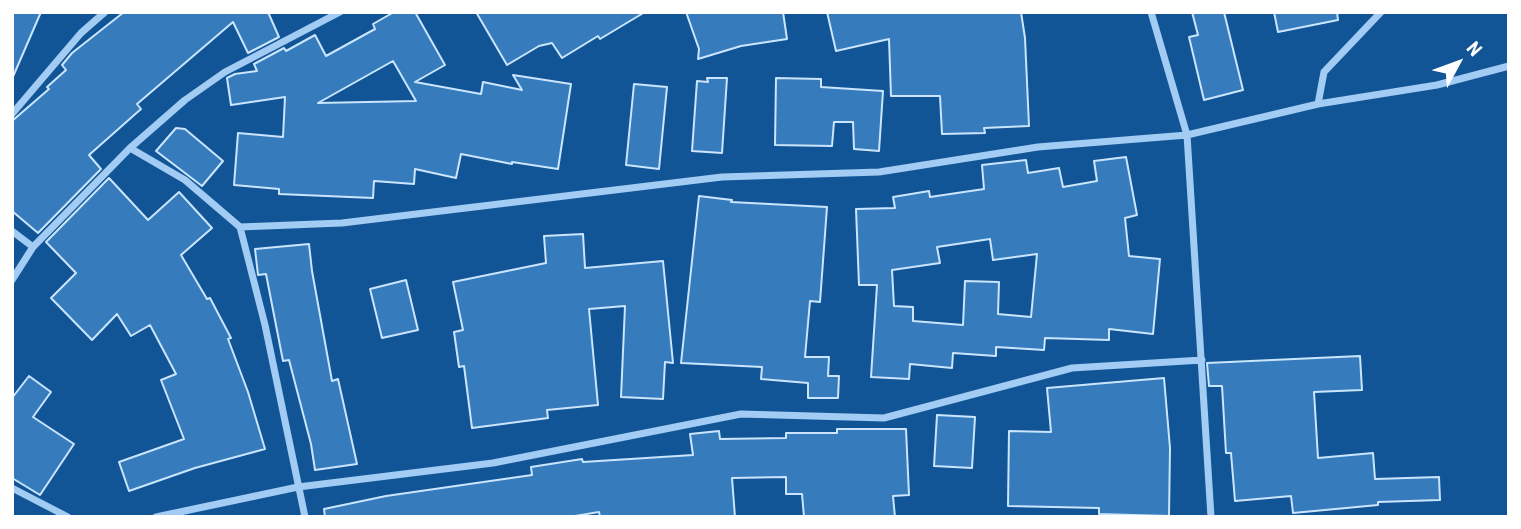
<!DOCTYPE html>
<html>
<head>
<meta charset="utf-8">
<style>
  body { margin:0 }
  #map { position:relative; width:1521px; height:529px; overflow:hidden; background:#125596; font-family:"Roboto Condensed",sans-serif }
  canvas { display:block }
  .frame { position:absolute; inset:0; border:14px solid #fff; pointer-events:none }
  .north { position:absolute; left:1423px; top:28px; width:70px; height:70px; -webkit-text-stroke:5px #125596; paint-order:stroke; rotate:49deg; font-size:19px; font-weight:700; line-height:28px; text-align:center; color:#fff }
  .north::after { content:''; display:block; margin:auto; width:24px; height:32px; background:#fff; clip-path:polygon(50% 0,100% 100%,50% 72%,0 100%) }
</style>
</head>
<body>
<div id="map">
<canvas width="1521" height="529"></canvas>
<div class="frame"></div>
<div class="north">N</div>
</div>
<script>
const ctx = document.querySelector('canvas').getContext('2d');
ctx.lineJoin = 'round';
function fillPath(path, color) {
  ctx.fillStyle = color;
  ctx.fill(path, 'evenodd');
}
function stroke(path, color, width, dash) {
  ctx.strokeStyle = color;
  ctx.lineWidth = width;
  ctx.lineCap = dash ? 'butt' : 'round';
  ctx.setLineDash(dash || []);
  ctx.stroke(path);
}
const building = new Path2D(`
  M12,12H41L12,79Z
  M124,12H268L279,37L248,53L233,22L137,104L141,109L89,155L101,169L38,233L12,211V121L49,89L47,87L66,70L62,65L72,53Z
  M394,12H415L445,65L415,82L481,94L483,82L522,90L513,75L571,84L558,169L512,162V164L461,154L456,178L415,169L414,184L374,181L373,198L279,194V189L234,185L238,133L283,137L285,97L231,105L227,78L235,74L257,71L254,64L284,48L286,51L315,35L326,56L375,29L373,24ZM393,61L416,101L318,103Z
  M476,12H645L600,39L598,36L562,58L552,43L539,46L507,65Z
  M686,12H783L787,39L741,46L698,59L699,49Z
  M827,12H1021L1025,38L1029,126L984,128L985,133L942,134L940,96H891L889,39L836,51Z
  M1192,12H1224L1243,90L1204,100L1189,37L1198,35Z
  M1274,12H1337L1338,20L1278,32Z
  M707,78H727L722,153L692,151L697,81L708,82Z
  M776,78L821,79V87L883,91L879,151L854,149L853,122H834L832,146L775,145Z
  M634,84L667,87L659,169L626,165Z
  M176,128L185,129L223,161L202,186L156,151Z
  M1126,157L1137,215L1125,218L1129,256L1160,259L1153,334L1109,329V340L1045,338L1044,350L996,347V356L953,353L952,368L910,364L909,379L871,377L877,285H859L856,209L895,208L893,197L929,191L930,197L984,189L982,165L1026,160L1028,173L1059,168L1063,187L1097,181L1094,161ZM990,239L993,260L1037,254L1031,317L998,314L999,282L965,281L963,325L913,321V307L894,306L892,270L940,263L937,247Z
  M109,178L148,220L179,192L212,228L181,255L207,299L210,298L231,338L228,339L248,392L265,449L195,468L129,491L119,462L184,439L161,380L176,374L150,325L131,336L117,314L92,340L51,298L76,273L46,242Z
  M699,196L732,200L731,202L827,207L820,302L810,301L805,357H829L828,376H839L838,398H808V383L761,379L762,367L681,363Z
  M583,234L585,268L663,261L673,363L665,362L663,399L621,397L625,306L589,309L598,405L547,410L548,418L472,428L464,366L459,367L454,332L463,330L453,282L546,263L544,236Z
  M309,244L312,271L332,381L338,379L357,464L315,470L311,444L289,360L283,361L266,274L258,275L255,249Z
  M406,280L418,330L382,338L370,289Z
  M1360,356L1362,390L1314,392L1318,458L1373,453L1375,479L1439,477L1440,500L1378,502V505L1293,513L1291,496L1235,501L1231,453H1226L1222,386H1209L1207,363Z
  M29,376L51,392L33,417L74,444L40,495L12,478V398Z
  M1164,378L1170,448L1169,516L1099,514V508L1008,506L1009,431L1051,432L1047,388Z
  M937,415L975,417L972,468L934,466Z
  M837,429H906L909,495L893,496L895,517H804L802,494H786V477L732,478L735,517H600L599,512L569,517H325L324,509L386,496L532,475L531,467L582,459L583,462L693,455L690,434L719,431L720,439L786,438V433H837Z`);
fillPath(building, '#367cbd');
stroke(building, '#cae5fd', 2);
stroke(new Path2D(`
  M1151,12L1187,135L1211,517
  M1318,104L1324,72L1381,12
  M12,114L81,33L105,12
  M130,148L185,180L240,227L265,325L305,517
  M240,227L342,223L722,177L879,172L1038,147L1187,135L1318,104L1437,85L1509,66
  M12,231L33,247
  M12,280L33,247L130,148L185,100L225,72L340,12
  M12,488L68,517
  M156,517L298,487L493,463L741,414L884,418L1072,368L1202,360`), '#a2ccf3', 7);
</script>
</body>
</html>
